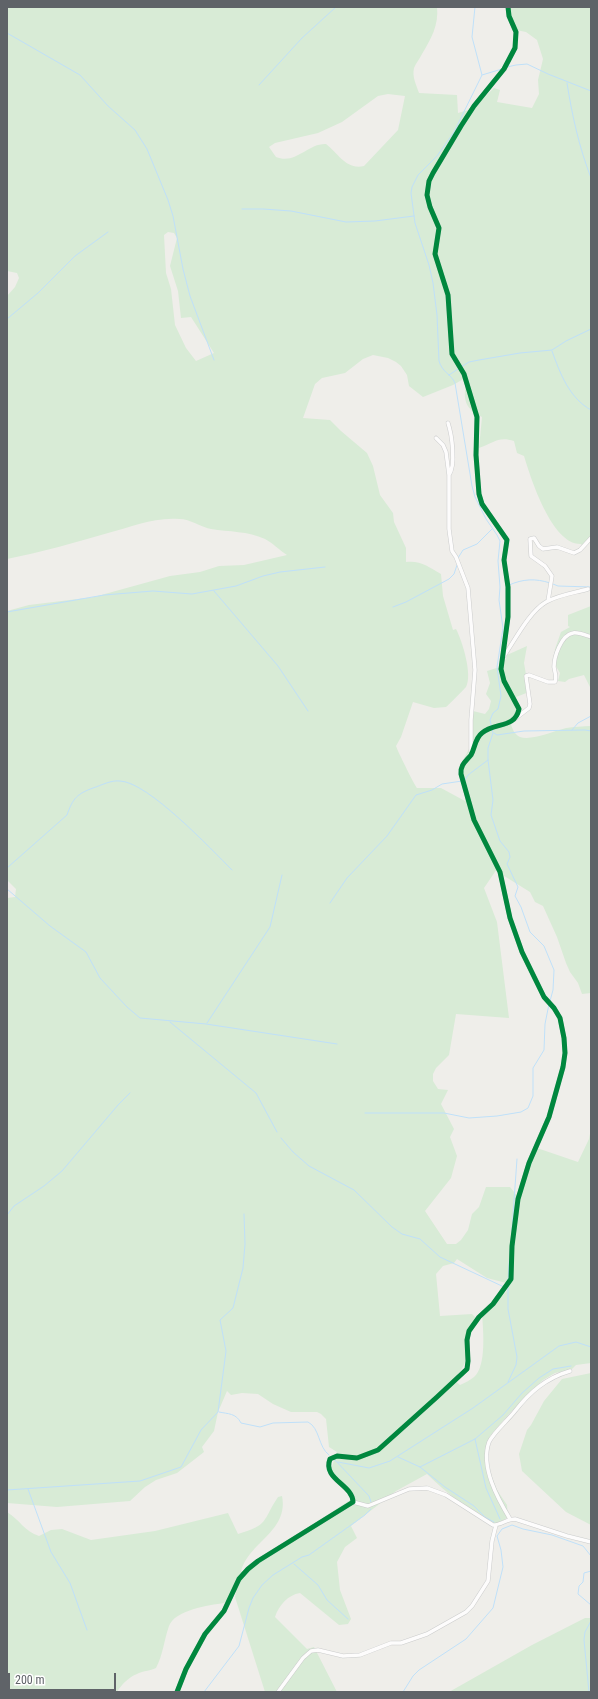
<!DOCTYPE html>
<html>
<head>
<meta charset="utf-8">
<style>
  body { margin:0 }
  #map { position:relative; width:598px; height:1699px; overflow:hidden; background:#efeeea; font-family:"Roboto Condensed",sans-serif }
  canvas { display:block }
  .frame { position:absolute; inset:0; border:8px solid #5f6368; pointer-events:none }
  .scale { position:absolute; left:8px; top:1673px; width:108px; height:18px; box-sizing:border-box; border:2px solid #5f6368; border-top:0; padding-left:5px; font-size:12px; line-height:14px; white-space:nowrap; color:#5f6368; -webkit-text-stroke:3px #fff; paint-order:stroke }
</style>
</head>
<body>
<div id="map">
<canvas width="598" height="1699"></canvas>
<div class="frame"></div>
<div class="scale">200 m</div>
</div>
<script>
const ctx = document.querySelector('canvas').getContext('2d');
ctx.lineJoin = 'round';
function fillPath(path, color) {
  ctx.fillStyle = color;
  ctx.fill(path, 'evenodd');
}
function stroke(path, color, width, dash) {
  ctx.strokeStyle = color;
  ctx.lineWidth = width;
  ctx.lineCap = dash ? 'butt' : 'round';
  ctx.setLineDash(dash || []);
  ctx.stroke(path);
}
fillPath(new Path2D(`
  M7,7H437C439,25 431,39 422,54C420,58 416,63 414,68C412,77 416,84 419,93L457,95L458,113L472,109L494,88L500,90L497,102L532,108L539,94L538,80L543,59L537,40L526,32L516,30L508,7H591V539L583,547L581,544C552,545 531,479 524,456L517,453L514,441C498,436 494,443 479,448L482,417C461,407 464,395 467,377L453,385L423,397L409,386L407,375L401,366L396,362L388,358L373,355L363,359L345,373L322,378L315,384L303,418L330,420L341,431L367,453L373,466L380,495L393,513L394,522L406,548V562C420,560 429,567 441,574L443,596L453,630L456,629C462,640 473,675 466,687C465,688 448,706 446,707L434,708L413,702L401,737L396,746C397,750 415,786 417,788H441L465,801L466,797L460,766L470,747L469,719L473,711L485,714L489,709L491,701L486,694L490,683L487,671L503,666L507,655L527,646L524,663L529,692L516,697L519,709L511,724C512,729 515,735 520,737C531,741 554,731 566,728C574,727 583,726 591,726V993L582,994L578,983L570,972L566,963L557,937L543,906L535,902L530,892L501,874L499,866L484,888L497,922L509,1018L456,1014L449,1055L436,1068L433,1074V1081L438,1089L448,1090L441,1104L454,1129L450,1137L457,1156L451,1178L425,1211L447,1244H456L461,1240L468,1230L472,1214L479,1207L486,1187H510L518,1197L537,1148L578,1162L589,1139L591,1128V1363L576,1365L571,1370L555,1373L543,1380L509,1414L490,1436L487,1464L497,1490L507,1505L508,1517L495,1526C471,1511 447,1494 427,1474L396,1491L351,1526L357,1538L345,1547L337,1562L340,1590L351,1619L348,1624L339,1625L300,1593C288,1595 279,1605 275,1617L307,1649L314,1647L337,1692H265L235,1597L236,1591L224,1603C209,1605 175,1610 169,1626C164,1640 163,1655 156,1668C150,1671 142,1671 137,1674C129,1677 121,1685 117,1692H7V1512C19,1519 25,1532 39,1536L51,1530L62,1529L91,1540L155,1531L228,1513L238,1534C269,1525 262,1521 278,1497L282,1496C289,1532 248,1542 241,1572L353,1498C352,1496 350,1492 348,1490C340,1483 332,1484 330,1472L337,1452L329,1447L326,1419L321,1414L317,1412H291L273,1404L258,1394L242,1393L231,1395L227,1391L218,1412L214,1431L202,1447L204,1452L177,1473L156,1480L145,1487L130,1501L57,1507L7,1503V898L15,897L16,889L7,880V611L29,605L94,597L170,576L200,572L219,566L244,565L287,555C279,550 273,543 265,539C248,531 229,532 211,529C200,527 191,519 179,519C154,517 132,527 108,533C74,543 41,552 7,559V296L15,287L19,278L17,273L7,271ZM388,94L405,96L398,130L364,166C346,170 339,154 326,144C308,143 296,165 276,157L269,147L275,143L318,133L342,122L378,96ZM168,232L174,233L177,238L170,266L178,291L181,318L191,317L214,353L196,361L186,348L175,325L171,289L166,273L164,235ZM457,1259L487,1278L510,1284L506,1292L482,1313C483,1329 487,1366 474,1377C470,1380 465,1383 460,1385L453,1379C471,1363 464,1354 468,1335C470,1329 473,1323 475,1317L472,1314L440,1316L436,1274L443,1266L454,1263Z
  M591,606V689L584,675L569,679L565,682L558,681L560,673L554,663L555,649L561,632L570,627L568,626V615Z
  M591,1373V1525L566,1512L522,1471L519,1454L527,1430L531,1425L544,1401L562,1379Z
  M585,1618H591V1692H449L532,1645Z`), '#d8ebd6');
stroke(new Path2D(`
  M475,7L472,37L482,75L454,132L437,156L418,175L412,187L411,193L415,223L429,265L433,283L437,315L439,361C442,372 451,374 455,383L472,486L475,497L486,519L497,535L500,541L498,561L500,587L499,600L503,628L497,667L501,696L498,709L493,713L490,720L493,733L488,748V760L493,800L491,815L500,841L509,852L510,857L507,864L518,887L515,896L521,907L530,932L544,946L554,970L553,990L550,1001
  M7,33L80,75L108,106L135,130L147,149L168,200L173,216L183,269L190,296L214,360
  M507,67L516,65L527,64L548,74L591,91
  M482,75L502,69
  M567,83C572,115 579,147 591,178
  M259,85L302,38L336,7
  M242,209H263L291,211L346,222L375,221L414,216
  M7,319L38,293L75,256L108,232
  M552,351C560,373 569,398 591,410
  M461,367L469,362L479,360L520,353L552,350L566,341L591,329
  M449,375L458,369
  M458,558L463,550L477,544L492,529
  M553,584L558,586L591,587
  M509,585C523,579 535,578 550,583
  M214,591L278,666L308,711
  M393,607L406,602L449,579L454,574L457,565
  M7,612L104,595L153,591L192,594L236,586L263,576L280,572L325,567
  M572,730L578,723L591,716
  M494,733L497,735L524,731L585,730L591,731
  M465,780L468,775L488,760
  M7,868L67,815C73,798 77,794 93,788C102,785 111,780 120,781C148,782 211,849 232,870
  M7,889L50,926L86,952L100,978L127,1007L140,1018L206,1024L337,1044
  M330,903L347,878L387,836L416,795L432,790L442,784L462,781
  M170,1022L256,1093L277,1132
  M207,1023L270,927L282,875
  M365,1113H444L469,1118L497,1116L521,1112L528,1108L533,1096V1068L544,1050L545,1024L549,1004
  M281,1138L293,1152L309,1166L354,1190L392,1227L402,1234L420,1239L440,1257L504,1287
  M7,1215L14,1206L44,1186L62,1171L118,1105L130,1093
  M511,1243L517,1159
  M508,1281L510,1250
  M508,1286V1309L517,1357L516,1365L508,1382
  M219,1412C228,1414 236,1413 241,1423L260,1427L273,1423L308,1422C320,1428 318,1447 329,1455
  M475,1439L486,1488L500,1519
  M398,1457L420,1467L445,1487L474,1506L485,1517L494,1522
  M334,1459L369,1496L371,1502
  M338,1462L369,1468L390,1461L473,1408L559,1346L576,1342L591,1347
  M420,1467L475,1439L503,1415L522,1393L539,1378L553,1369L571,1366
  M28,1489L51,1552L70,1583L87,1630
  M7,1490L140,1481L181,1467L201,1430L218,1412L226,1351L220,1320L233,1308L243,1268L245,1244L244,1214
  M294,1564L318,1585L327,1600L348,1619
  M591,1571L584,1573L583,1582L579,1586L578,1594L591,1605
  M204,1692L239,1646L249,1608L253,1598L262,1585L273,1575L302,1557L309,1555L365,1515L371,1509
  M403,1692L413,1676L419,1670L466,1639L493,1608L503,1567L501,1550L497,1536L502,1529L512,1525L523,1529L552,1535L583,1546L591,1556
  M589,1692L584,1640L585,1632L591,1621`), '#bfe0f9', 1);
const street = new Path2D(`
  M448,423C452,435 456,465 449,475
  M436,438L443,445L446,452L449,475V529L452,551L456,557L468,588L475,670L471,720V751
  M548,601L552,576L545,566L531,556L530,539L534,538L539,546L543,549L557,547L574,553L580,550L591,538
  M504,656C515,640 529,612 546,602C558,595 574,593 588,589
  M516,718L529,708L530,704L526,676L529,675L548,682H555C557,677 555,673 554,667C554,657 561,635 573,633C578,632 585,635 591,637
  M353,1502L368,1506L409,1489L427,1488L446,1495L493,1525C501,1525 507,1519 515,1519L567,1536L591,1542
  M510,1519C498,1499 480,1467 489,1442C493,1433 508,1420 515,1411C530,1392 546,1378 570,1371
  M177,1692L186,1669L205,1634L224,1611L239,1579L248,1569L258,1561L353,1502C353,1485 322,1479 330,1459L337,1456L357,1458L378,1450L437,1397L467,1369L468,1361L467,1340L469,1331L479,1317L493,1304L511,1279L512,1246L518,1199L529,1163L549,1117L563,1067L565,1053L564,1038L560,1018L554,1008L544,997L522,952L510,918L500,872L474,820L461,774C460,765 466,761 471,755C475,748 475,738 482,733C494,722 515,729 519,709L504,681L501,669L508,617V587L504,560L507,540L482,504L479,494L476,455L477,417L464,374L452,354L448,295L435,254L439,228L430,207L427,195L429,181L433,173L461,126L474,106L504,69L515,48L516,32L509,16L508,7
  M278,1692L303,1658L311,1651L318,1650L343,1656L360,1655L391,1643H401L427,1634L466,1612L472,1606L488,1581L492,1541L496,1525`);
stroke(street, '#cbcccc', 4.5);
stroke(street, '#fdfcfc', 3.5);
stroke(new Path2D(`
  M177,1692L186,1669L205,1634L224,1611L239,1579L248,1569L258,1561L353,1502C353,1485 322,1479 330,1459L337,1456L357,1458L378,1450L437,1397L467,1369L468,1361L467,1340L469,1331L479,1317L493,1304L511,1279L512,1246L518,1199L529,1163L549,1117L563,1067L565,1053L564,1038L560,1018L554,1008L544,997L522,952L510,918L500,872L474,820L461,774C460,765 466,761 471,755C475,748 475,738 482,733C494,722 515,729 519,709L504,681L501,669L508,617V587L504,560L507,540L482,504L479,494L476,455L477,417L464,374L452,354L448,295L435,254L439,228L430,207L427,195L429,181L433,173L461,126L474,106L504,69L515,48L516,32L509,16L508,7`), '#00873e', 5);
</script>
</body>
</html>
